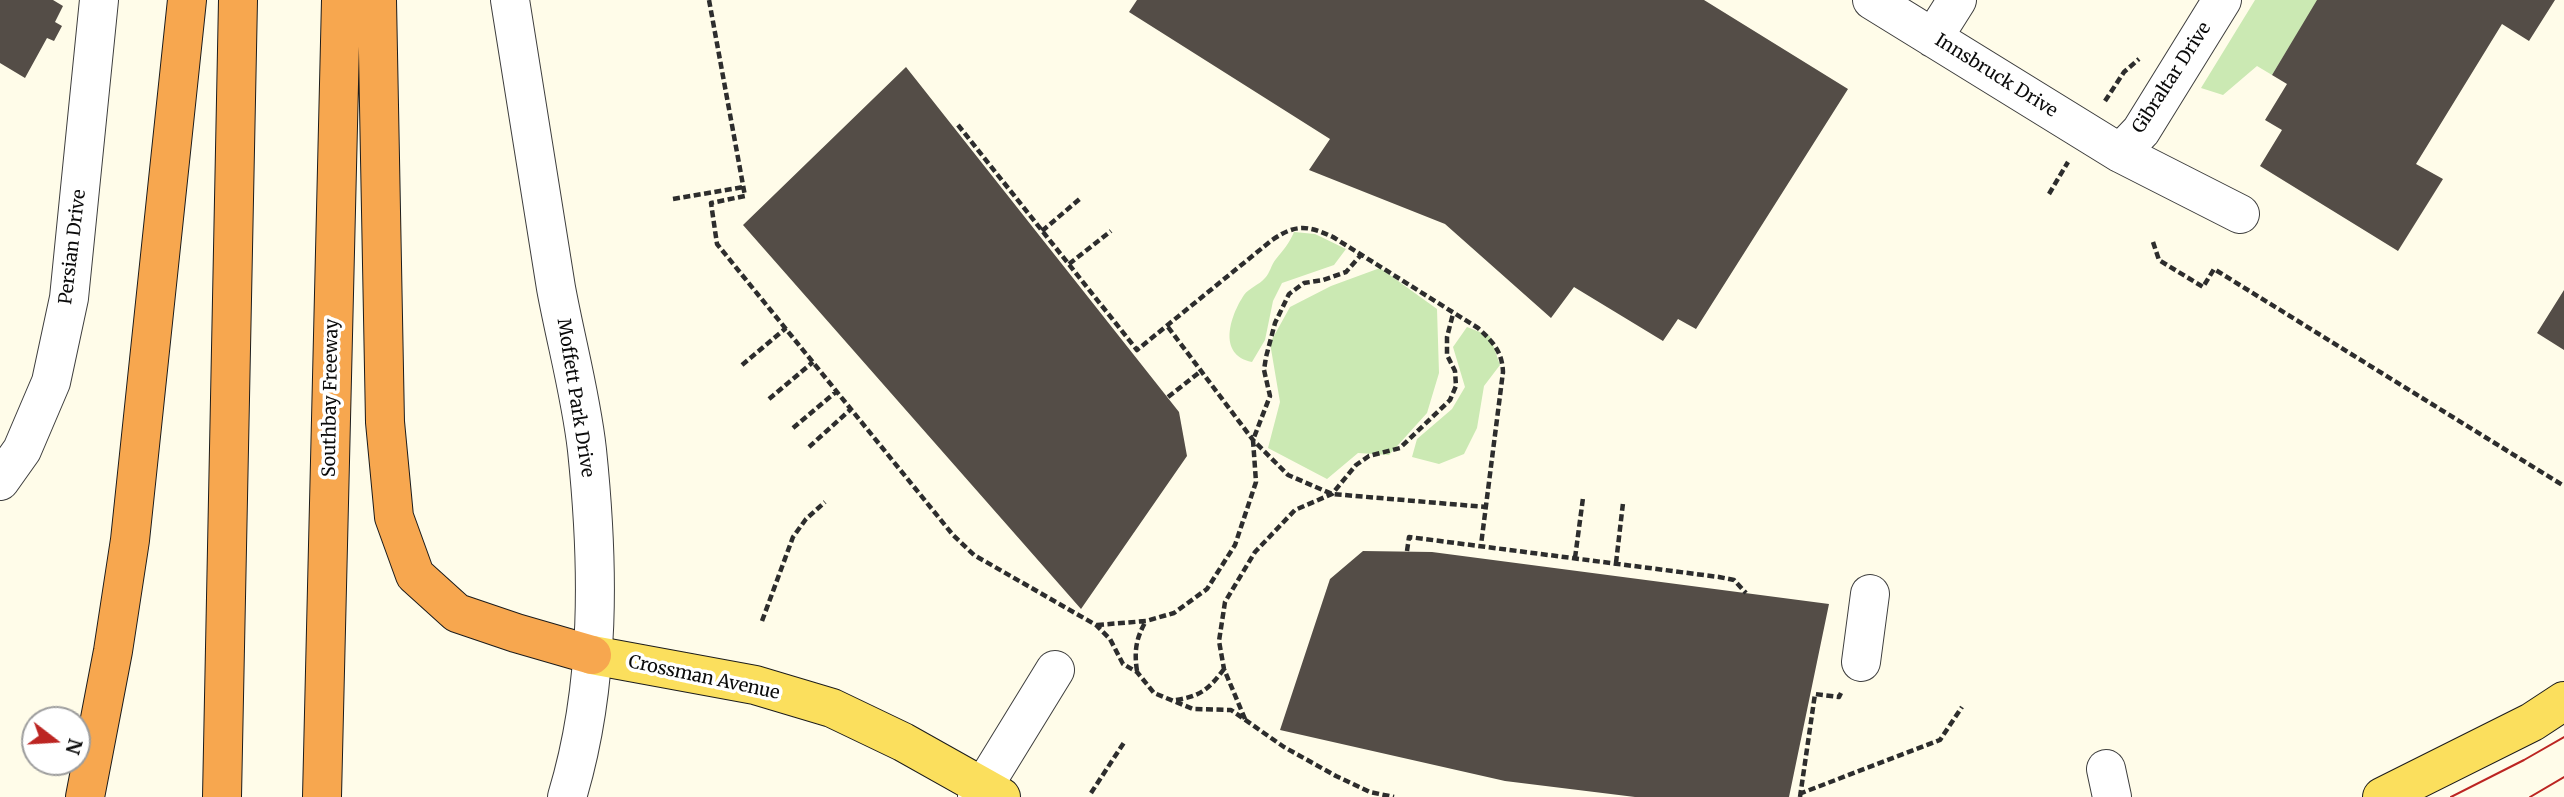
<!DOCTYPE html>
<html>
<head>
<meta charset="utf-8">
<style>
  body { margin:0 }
  #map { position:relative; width:2564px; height:797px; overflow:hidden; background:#fffce9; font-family:Merriweather,serif }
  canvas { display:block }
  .north { position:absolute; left:21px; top:706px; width:70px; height:70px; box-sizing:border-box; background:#fff; border:2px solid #9d9d9d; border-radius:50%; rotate:107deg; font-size:19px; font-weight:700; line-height:28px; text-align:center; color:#0b0b0b }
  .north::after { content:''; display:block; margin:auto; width:24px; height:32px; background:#bc2522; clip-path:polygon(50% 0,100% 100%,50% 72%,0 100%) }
</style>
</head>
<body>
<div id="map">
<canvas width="2564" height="797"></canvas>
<div class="north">N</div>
</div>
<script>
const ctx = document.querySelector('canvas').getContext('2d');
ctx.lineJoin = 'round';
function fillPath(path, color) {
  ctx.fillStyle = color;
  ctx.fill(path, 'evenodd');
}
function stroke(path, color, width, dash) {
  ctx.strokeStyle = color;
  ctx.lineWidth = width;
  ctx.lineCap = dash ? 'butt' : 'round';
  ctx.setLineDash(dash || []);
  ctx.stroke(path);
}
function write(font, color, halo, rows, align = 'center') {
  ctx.font = font + ' Merriweather,serif';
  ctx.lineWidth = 7;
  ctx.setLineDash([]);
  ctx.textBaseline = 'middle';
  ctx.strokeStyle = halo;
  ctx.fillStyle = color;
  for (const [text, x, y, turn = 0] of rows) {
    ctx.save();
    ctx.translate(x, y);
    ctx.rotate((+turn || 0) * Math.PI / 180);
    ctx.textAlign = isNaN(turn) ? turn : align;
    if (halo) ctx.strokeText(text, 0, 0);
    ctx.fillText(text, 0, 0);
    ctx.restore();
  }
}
fillPath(new Path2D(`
  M2255,0H2318L2272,75L2257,66L2223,95L2201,88Z
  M1294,232L1315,234L1346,249L1334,265L1282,283L1273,301L1265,340L1252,362C1217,355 1230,316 1244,295C1249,288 1259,285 1265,278C1270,273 1271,265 1276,259C1283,250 1289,244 1294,232Z
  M1380,268L1437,309L1439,373L1427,413L1389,455L1358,453L1327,479L1268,448L1280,402L1270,343L1290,307L1331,286Z
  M1467,327L1490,336L1500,365L1484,386L1477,428L1464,454L1439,464L1412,457L1417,439L1452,409L1465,387L1453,347Z`), '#cbe9b3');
fillPath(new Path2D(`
  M0,0H53L63,6L55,22L62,26L54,41L47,38L25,78L0,63Z
  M1137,0H1704L1848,89L1696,329L1678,319L1663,341L1574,287L1551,318L1445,224L1309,170L1330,139L1129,12Z
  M2317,0H2555L2529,41L2502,24L2416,164L2443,179L2398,251L2260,166L2282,130L2265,120L2287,84L2272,75Z
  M906,67L1179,412L1187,456L1081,609L743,225Z
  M2564,290V350L2537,333Z
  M1363,551L1432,552L1829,604L1789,797H1635L1505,781L1280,730L1330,579Z`), '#544d47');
const minor = new Path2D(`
  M510,0C526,96 540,192 556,288C566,342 581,396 587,450C599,565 601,685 567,797
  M1872,0L2120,153L2240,214
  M1933,38L1957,0
  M2120,153L2141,131L2222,0
  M0,481L22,450L51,382L69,298L99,0
  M1861,662L1870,594
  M2106,769L2112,797
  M977,797L1055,670`);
const major = new Path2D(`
  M592,655L755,685L832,708L903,742L1001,797
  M2382,797L2532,722L2564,701`);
const highway = new Path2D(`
  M377,0L385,422L394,517L415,575L457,613L516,633L592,655
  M85,797L113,651L130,540L187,0
  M222,797L238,0
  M322,797L341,0`);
stroke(minor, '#3e3e3e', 40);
stroke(major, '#1c1c1c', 40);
stroke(highway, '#1c1c1c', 40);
stroke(new Path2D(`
  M709,0L745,196L711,203L717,244L953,535L974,555L1096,625L1110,639L1123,664L1137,672L1154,693L1193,709L1231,710L1284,747L1336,776L1370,792L1394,797
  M2105,101L2124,72L2139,59
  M958,125L1137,350L1272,240C1296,224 1307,225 1333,237L1478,328C1493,342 1502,351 1503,372L1481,545
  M2049,194L2068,162
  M673,199L744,187
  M1042,231L1082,197
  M2153,242L2159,260L2203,287L2214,269L2564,486
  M1069,264L1111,231
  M1168,327L1253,440L1288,475L1332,494L1486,507
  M742,365L786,328
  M1168,397L1201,371
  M769,399L813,362
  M793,428L837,391
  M809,447L851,409
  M1407,551L1409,537L1719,577L1734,580L1746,593
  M1575,558L1583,498
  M1616,563L1623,503
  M762,621L793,537L806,519L825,502
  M1097,625L1146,621L1174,613L1207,589L1235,545L1256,482L1253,440L1270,396L1264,370L1266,357L1275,323L1289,294L1304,283L1323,280L1346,272L1360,256
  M1137,671C1134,651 1136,638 1146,621
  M1176,700C1201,696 1209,689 1224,669
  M1245,719L1224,669L1219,641L1225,602L1255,552L1295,510L1332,494L1356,465L1369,456L1400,448L1450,400L1456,386L1455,371L1447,355V337L1453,314
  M1091,793L1125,741
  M1799,794L1940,740L1962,707
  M1800,797L1815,694L1839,697L1841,693`), '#2d2d2d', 4.5, [7, 3.5]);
stroke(minor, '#fff', 38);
stroke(major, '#fbdf5d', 38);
stroke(highway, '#f7a74f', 38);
stroke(new Path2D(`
  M2451,797L2524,760L2564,737
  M2530,797L2564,777`), '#bc2522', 2);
write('18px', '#0b0b0b', '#fff', [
  ["Innsbruck Drive",1996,76,32],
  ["Gibraltar Drive",2172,78,-57],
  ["Persian Drive",73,247,-83],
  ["Southbay Freeway",331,398,-89],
  ["Moffett Park Drive",575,398,81],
  ["Crossman Avenue",704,678,12]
]);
</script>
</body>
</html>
